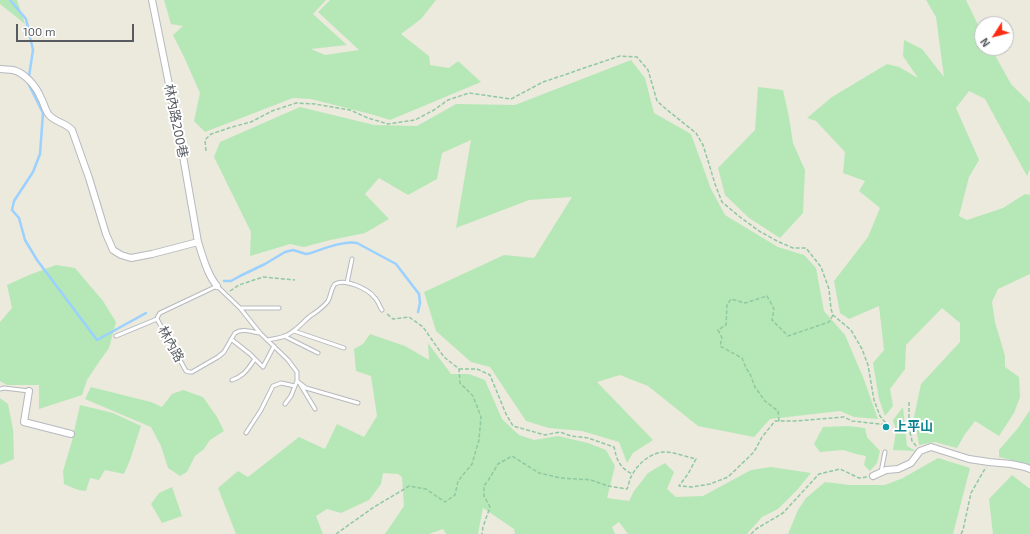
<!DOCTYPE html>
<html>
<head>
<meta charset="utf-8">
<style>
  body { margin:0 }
  #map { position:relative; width:1030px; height:534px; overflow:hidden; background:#ece9dd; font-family:"Exo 2",sans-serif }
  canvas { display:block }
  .north { position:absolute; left:974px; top:16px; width:40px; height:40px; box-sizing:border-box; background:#fff; border:1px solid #bcbdc0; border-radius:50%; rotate:234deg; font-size:11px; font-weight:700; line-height:16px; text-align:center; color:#575b61 }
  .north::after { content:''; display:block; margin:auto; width:14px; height:18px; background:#fc2c14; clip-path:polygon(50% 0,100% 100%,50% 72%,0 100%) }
  .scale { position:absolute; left:16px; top:24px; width:118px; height:18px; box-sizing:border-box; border:2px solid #575b61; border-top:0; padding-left:5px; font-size:12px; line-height:14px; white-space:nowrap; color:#575b61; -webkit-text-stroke:3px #fff; paint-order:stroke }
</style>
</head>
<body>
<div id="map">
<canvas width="1030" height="534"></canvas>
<div class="north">N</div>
<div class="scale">100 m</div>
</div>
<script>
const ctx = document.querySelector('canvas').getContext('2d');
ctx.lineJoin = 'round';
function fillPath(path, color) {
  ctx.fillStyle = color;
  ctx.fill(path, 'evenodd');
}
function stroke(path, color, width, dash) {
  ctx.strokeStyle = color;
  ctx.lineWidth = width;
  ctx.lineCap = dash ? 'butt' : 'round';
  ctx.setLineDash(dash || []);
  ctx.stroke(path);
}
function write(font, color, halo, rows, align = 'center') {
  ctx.font = font + ' "Exo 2","Noto Sans TC",sans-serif';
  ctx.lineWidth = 4;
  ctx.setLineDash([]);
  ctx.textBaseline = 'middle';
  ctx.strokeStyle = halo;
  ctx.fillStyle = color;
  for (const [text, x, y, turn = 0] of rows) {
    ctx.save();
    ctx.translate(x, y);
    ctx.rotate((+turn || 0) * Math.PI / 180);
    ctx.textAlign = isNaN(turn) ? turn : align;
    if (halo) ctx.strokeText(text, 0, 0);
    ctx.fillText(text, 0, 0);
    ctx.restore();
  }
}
fillPath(new Path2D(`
  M0,0H17L25,24L0,4Z
  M164,0H326L313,14L347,45L311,49L325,55L359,50L318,12L330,0H436L421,19L401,34L429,56L430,65L449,68L458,61L481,82L390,120L374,115L311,99L293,98L205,132L194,121L200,93L185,59L173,35L183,26L171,24Z
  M926,0H966L982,33V48H991L1011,84L1030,103V169L1027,176L985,99L969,91L956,108L979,160L969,177L959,216L967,220L1003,208L1025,194L1030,195V274L998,289L992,302L995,322L1005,356V367L1019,377L1020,397L1014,413L999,436L975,421L965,434L957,448L935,442L919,445L914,417L921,384L960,342V323L942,308L906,345L905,369L890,389L893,406L885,416L879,399L873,363L884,350L879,306L849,319L840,313L834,281L868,237L880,208L859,191L865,181L843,173L845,152L816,121L807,118L832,97L887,64L899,67L918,78L903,56L904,40L922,49L944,77L936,17Z
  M631,60L645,78L654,113L691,134L711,189L725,215L778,247L804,255L816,268L824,311L845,335L863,377L878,419L854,417L840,411L770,419L754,437L698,426L648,386L620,375L597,382L653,440L633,453L627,463L619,442L582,431L549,428L526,421L490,367L471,362L436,331L424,292L504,255L534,258L572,197L529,200L456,228L471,140L442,153L437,179L408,195L379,178L365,194L389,219L365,233L326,241L304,247L290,244L250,256L251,232L214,157L220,142L300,107L374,125L417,126L456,104L515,105Z
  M758,87L783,90L789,117L793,143L805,170L803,213L780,238L749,218L725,195L718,168L755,130Z
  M56,265L75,268L103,301L116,322L109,348L99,362L87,380L82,395L39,409V385H7L0,381V322L12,308L7,285L29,275Z
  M370,334L405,346L429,360L428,343L451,374H469L485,380L502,419L519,435L534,440L558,436L588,443L606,450L615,466L607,498L629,501L634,491L648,473L665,463L674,472L667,489L676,497L703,496L751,470L771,467L811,473L797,490L778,509L762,517L747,534H628L619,522L612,527L615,534H515L514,529L483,508L478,534H446L443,529L429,534H385L404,506L402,477L398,474L383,473L381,484L369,500L341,513L327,509L316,516L323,534H236L218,488L238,471L248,477L299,437L325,449L337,424L364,437L377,416L371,376L356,371L354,349L363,344Z
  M91,387L151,402L162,407L172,394L183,390L203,397L217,417L224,431L210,440L204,449L195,456L187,472L180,476L168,468L161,446L151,427L85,399Z
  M0,398L8,404L13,429L14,459L0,465Z
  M80,405L113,413L141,426L130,460L124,474L105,470L99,480L90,478L86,491L78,490L64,484L63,471L72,441Z
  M903,407L907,446L916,451L893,450L896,431L893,420Z
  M1030,410V465L999,457V450L1018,428Z
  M848,426L865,428L867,437L880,451L877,463L870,471L864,465L866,456L856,454L843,450L820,452L814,444L823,427Z
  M938,458L970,468L953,534H788L798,510L806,498L825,482L850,485H885L903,478Z
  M1012,475L1030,489V534H993L989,499Z
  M172,487L182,516L162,523L151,504L159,493Z`), '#b6e8b7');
stroke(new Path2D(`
  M10,0L26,19L33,50L28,83L43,113L40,154L33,172L14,201L12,210L19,218L25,240L37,260L97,340L146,313
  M224,281H231L240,276L265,264L285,252L293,250L306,254L311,253C323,249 345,240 357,243L396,264L419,294L420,303L418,312`), '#9bd1ff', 2.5);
const lane = new Path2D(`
  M347,283L352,259
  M240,308H279
  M294,331L344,348
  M260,333C252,332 242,328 235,333L224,352L218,357L192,372H189L186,371L157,319L158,316L160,313L217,286L240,308L260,333L288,360L297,372V381L291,396L285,404
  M116,336L157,319
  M284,336L318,353
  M231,339L250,354L263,367L274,346
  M267,340C273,339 280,338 285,336C295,332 301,324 309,317C316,312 323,308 328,301C331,296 331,288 335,284C345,278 368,289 374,297C378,300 379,306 382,310
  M232,380C245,375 247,370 255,359
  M297,381L306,388L358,403
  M300,384L315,409
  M0,389L4,388L29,391
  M246,433L261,410L273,386L281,383L295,386
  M881,472L885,452`);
const street = new Path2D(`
  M152,0L180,139L198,242C203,257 207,274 217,286
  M0,69C4,70 9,69 13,70C25,73 36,86 41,98C44,103 45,110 49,115C55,122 66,123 72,130L89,178L106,234L113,250L121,255L131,258L152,254L198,242
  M29,391L24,422L71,434
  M873,476L886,470L898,469L911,463L920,451L931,447L969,459L989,462L1011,464L1025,467L1030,469`);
stroke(lane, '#b6b9bf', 5);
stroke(street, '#b6b9bf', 8);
stroke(new Path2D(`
  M206,151L205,140L211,134L232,127L251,122L272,111L296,103L315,104L350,110L368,118L388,124L415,120L434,110L448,100L469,93L511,99L543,82L567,74L587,67L620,56L637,57L648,70L657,101L666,109L696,133L703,145L709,164L715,184L722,202L740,217L759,231L779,242L793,248H806L821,267L829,289L831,309L833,315L851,330L862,349L868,365L874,400L880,416L884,421L889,425L852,421L844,417L795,421H775L762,437L754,452L728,477L710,484L692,487L679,486L688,474L696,459C686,457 675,452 665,452C651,452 637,464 631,477C629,480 629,485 627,489L608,486L591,480L561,478L539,473L512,456L498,464L489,479L484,486V496L490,507L483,527L482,534
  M230,291L239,285L263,277L295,280
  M459,369H477L490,375L506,414L513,426L545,435L560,432L571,436L588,438L614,447C617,460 619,467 632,474
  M909,402V427L912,441L917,447
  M779,421L778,411L765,401L755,387L750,374L746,368L742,358L720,346L722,338L718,330L726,325L727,305L731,299L745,303L767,296L774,309L772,320L788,336L829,322L833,315
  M336,534L374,507L401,491L409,486L426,489L445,502L455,495L458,481L472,464L479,440L481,417L473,396L460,383L459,369L444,357L423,327L409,317L393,319L386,313
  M751,534L756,529L783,513L819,474L840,469L859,478L867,477
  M961,534L963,530L971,493L986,467`), '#8fc9a1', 1.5, [4, 2]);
stroke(lane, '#fff', 3);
stroke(street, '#fff', 6);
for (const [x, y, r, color] of [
  [886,427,4,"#0f9aa8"]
]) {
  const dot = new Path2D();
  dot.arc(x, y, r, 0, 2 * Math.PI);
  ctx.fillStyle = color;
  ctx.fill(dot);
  stroke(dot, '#fff', 1.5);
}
write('13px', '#575b61', '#fff', [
  ["林內路200巷",176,121,79],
  ["林內路",171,344,61]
]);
write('bold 13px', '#0d838f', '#fff', [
  ["上平山",894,427]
], 'left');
</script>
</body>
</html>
